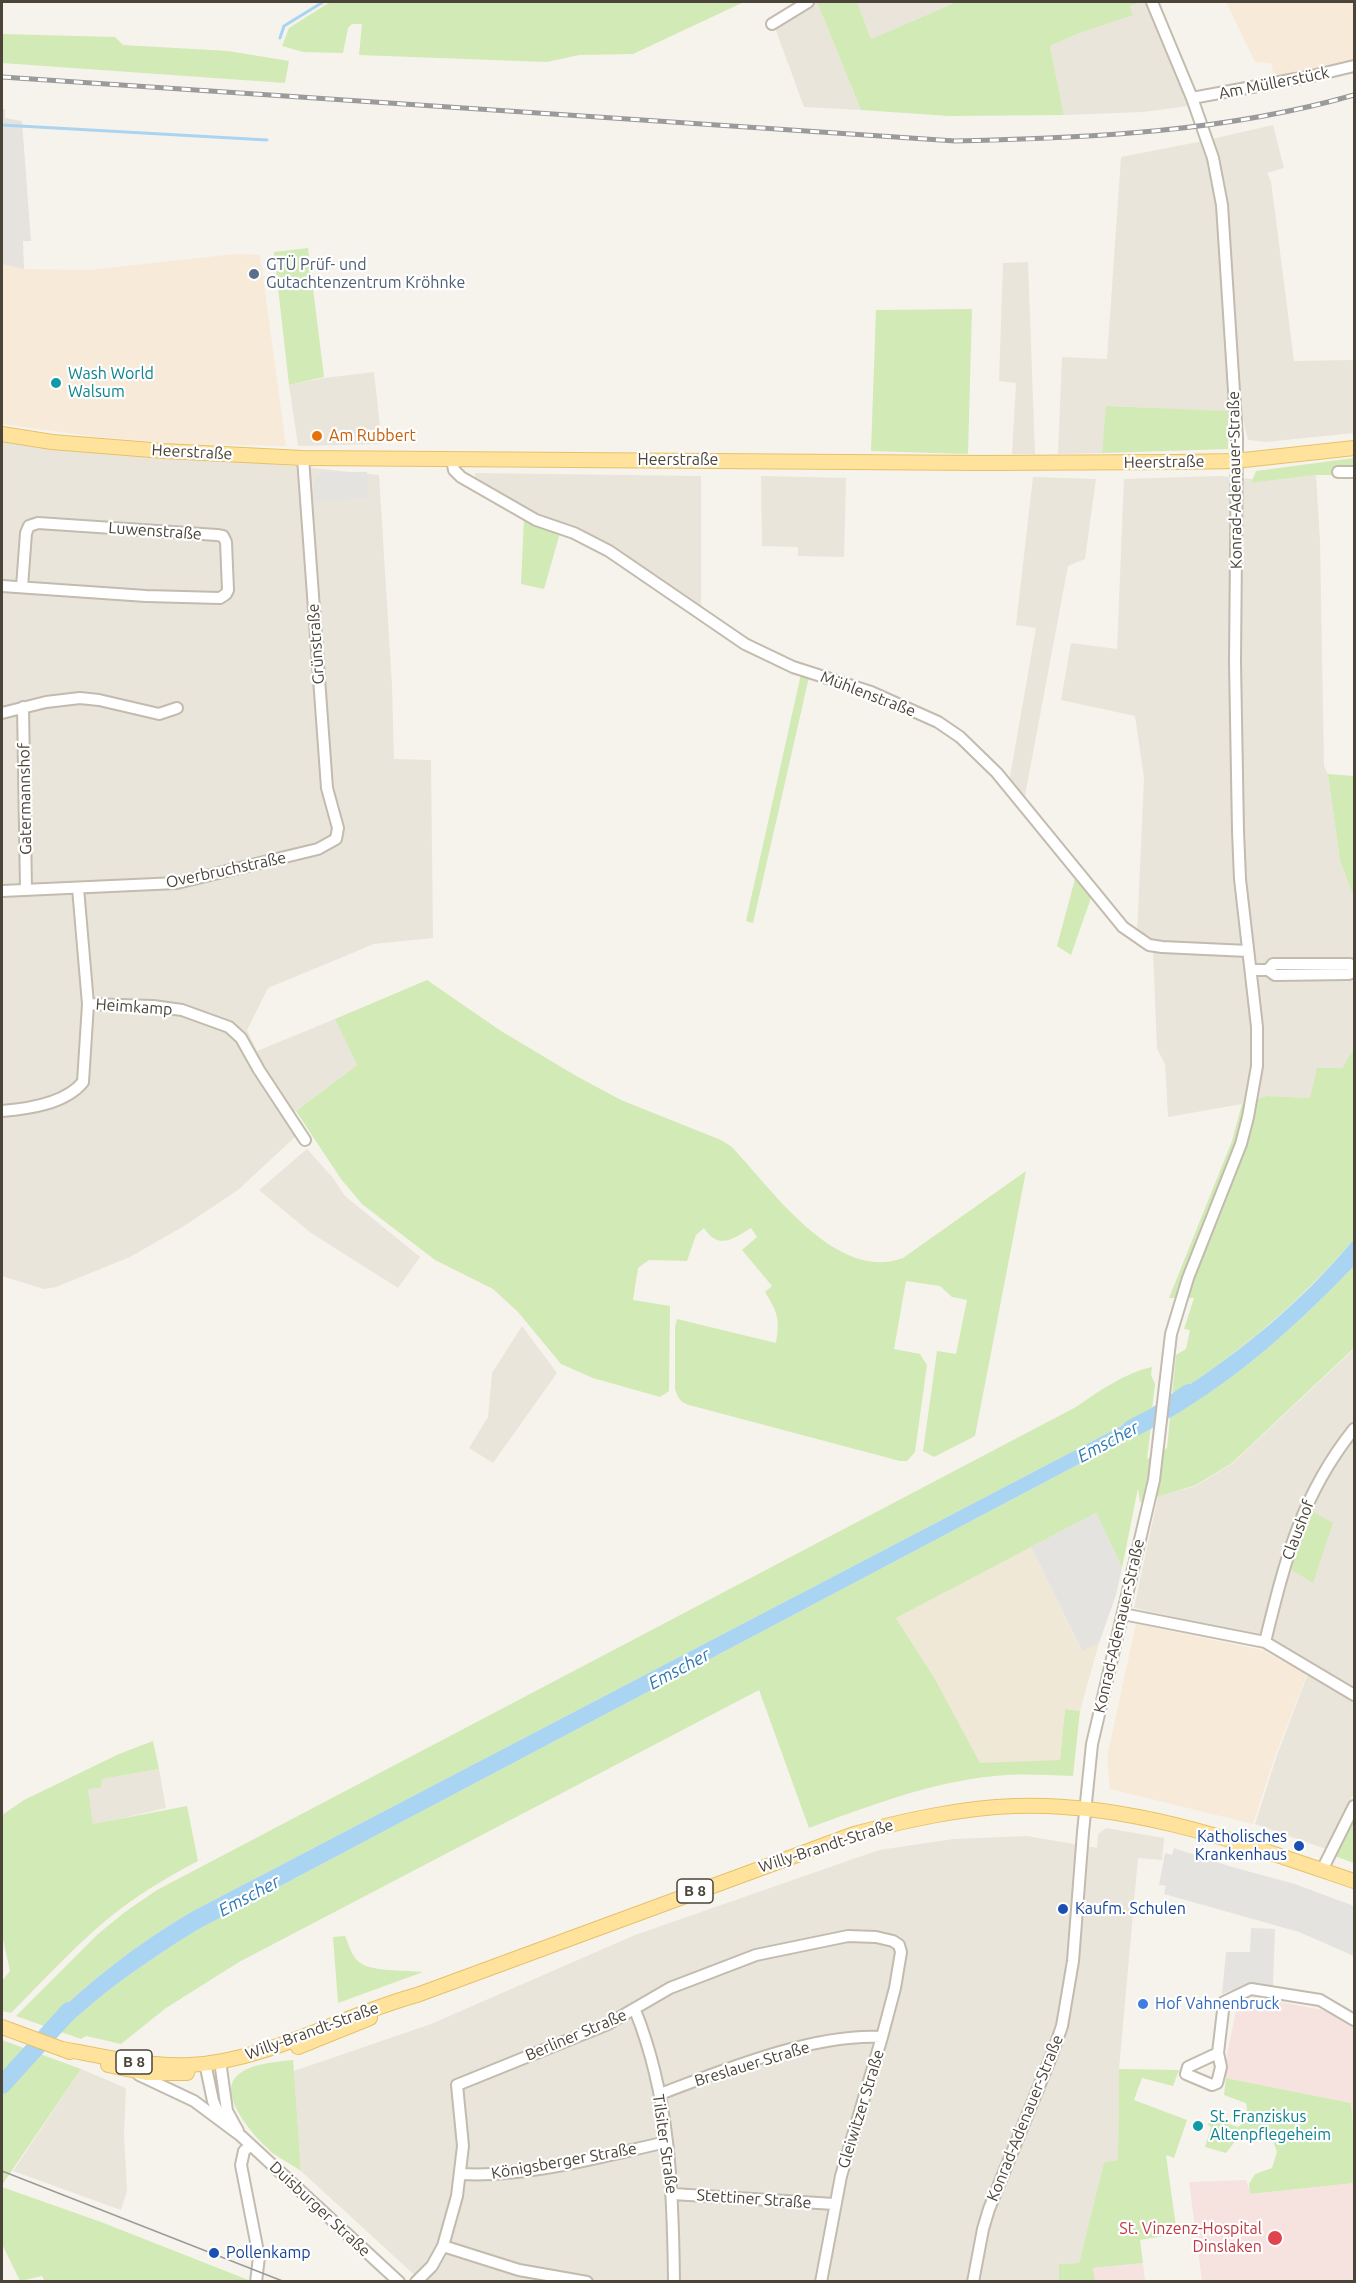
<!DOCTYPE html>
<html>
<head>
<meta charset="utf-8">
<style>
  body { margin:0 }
  #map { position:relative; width:1356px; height:2283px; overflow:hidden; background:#f6f3ec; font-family:Ubuntu,sans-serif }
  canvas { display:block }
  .frame { position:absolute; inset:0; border:3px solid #4b4439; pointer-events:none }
</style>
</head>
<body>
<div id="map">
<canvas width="1356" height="2283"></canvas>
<div class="frame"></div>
</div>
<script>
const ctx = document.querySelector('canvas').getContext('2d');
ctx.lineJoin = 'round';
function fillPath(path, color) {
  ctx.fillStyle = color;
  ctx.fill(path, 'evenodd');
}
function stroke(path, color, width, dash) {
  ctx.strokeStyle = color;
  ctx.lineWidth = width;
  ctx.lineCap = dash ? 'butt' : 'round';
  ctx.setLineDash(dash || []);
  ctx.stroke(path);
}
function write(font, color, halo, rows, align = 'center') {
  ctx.font = font + ' Ubuntu,sans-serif';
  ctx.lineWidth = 4.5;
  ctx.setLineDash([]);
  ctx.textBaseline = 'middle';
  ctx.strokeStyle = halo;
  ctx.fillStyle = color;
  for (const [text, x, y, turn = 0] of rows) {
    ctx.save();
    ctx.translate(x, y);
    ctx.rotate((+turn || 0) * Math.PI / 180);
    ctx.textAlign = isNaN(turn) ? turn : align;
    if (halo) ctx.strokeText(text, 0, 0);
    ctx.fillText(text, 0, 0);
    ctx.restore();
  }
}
fillPath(new Path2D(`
  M817,2L861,110L804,107L774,25Z
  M857,2H951L952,4L871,39Z
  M1142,2H1147L1188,106L1144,112L1064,115L1050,46L1082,32L1133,14L1130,6Z
  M1273,125L1284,168L1267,173L1271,181L1294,361L1354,360V433L1266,442L1248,440L1241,412L1107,406L1102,453L1058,454L1062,357L1107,359L1121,157L1203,141Z
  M1028,262L1035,454H1012L1016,383L999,381L1003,263Z
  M374,372L382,444L298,446L289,385L324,378Z
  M2,435L379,475L392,685L394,759L431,760L433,938L374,944L268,988L247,1030L257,1051L335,1019L357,1065L285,1119L296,1136L238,1190L184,1226L130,1257L56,1287L44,1289L2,1276Z
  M475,473L701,476V610L625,556L582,533L532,513L475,480Z
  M1316,475L1320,541L1324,766L1328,774L1340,861L1354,898V1048L1342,1068L1310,1098L1267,1096L1242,1104L1168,1117L1165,1064L1157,1049L1153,950L1137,935L1144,778L1135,716L1061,700L1071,643L1117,649L1124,479L1219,476L1253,479L1251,483Z
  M761,476L846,478L844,557L798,556V547L762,546Z
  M1033,477L1096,479L1085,559L1068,566L1024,801L1009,782L1036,628L1016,625Z
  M307,1149L333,1178L345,1196L420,1257L398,1288L311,1233L259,1190Z
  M522,1326L557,1373L493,1463L469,1448L488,1417L492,1373Z
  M1354,1349V1793L1326,1849L1255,1824L1277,1755L1312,1663L1270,1639L1134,1608L1158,1496L1196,1486L1233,1463Z
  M159,1769L166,1808L93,1825L88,1789L101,1788L102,1779Z
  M1106,1828L1164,1838L1162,1860L1138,1858L1119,2069L1118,2160L1104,2162L1079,2263L1059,2264V2281H421L301,2171L294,2071L431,2024L635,1935L879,1850L953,1839L1027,1836L1097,1848L1098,1834Z
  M81,2069L126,2088L124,2134L127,2191L121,2210L13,2171Z`), '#eae5da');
fillPath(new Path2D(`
  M1226,2H1354V63L1275,81L1271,63L1255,62Z
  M235,254L260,255L286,446L183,444L97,437L2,424V264L24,269L89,270Z
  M1136,1624L1262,1650L1307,1674L1275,1756L1253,1824L1110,1789L1107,1757Z`), '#f7ead8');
fillPath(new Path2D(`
  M2,109H5V118L22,121L31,241H23L24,269L2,264Z`), '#e6e2dd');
fillPath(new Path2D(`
  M1031,1547L1081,1650L1099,1643L1080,1711L1065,1709L1060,1760L980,1764L935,1679L896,1618Z`), '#efe8d6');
fillPath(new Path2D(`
  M1253,1997L1323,2010L1354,2023V2133L1351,2103L1226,2078L1223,2074L1237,2006Z
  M1246,2180L1251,2194L1354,2183V2281H1202L1189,2182Z
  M1143,2263L1145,2281H1095L1092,2268Z`), '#f6e3e0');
fillPath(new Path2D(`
  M330,2H744L633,54L579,55L547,62L359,55L362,24H352L348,28L343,53L303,52L282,46L289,28Z
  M817,2H857L871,39L952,4L951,2H1142L1130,6L1133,15L1082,32L1050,46L1064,115L949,116L861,110Z
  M2,34L115,37L123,45L228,51L289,61L285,83L2,63Z
  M308,248L324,377L289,385L274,252Z
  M972,309L968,454L871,451L876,310Z
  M1106,406L1228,411V449L1102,453Z
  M1354,458V466L1337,467L1334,475H1316L1251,483L1256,471Z
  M524,518L560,533L544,589L521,584Z
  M801,674L809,677L753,923L746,921Z
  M1328,774L1354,776V898L1340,861Z
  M1076,875L1092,895L1071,955L1057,946Z
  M427,980L501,1031L578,1077L621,1100L721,1140L732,1147C772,1190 837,1283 903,1258L1026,1171L975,1436L934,1457L923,1451L937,1351L956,1354L967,1300L952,1297L940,1286L906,1281L894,1349L920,1354L927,1365L915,1452L907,1461H900L689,1405C680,1402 678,1398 675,1389V1327L677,1319L776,1343C780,1319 778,1313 765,1292L772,1286L742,1250L757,1237L751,1228C734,1238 719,1251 704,1228L696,1235L687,1261L649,1260L638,1268L633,1300L670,1306L669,1391L660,1397L593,1378L561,1364L518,1312L493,1289L435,1260L362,1204L341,1179L296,1111L357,1065L335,1019Z
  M1354,1048V1239C1301,1301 1241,1352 1172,1396L1176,1355L1186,1349L1190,1330L1184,1329L1194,1298H1169L1232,1141L1242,1104L1267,1096L1310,1098L1317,1068H1342Z
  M1354,1266V1348L1232,1463L1196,1485L1140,1502L1138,1488L1122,1568L1096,1513L896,1618L935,1679L980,1763L1060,1760L1065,1709L1080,1711L1073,1776C1047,1775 1021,1773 995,1776C931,1782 869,1806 809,1828L759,1690L239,1962L166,2008L121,2044L86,2036L81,2039L61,2032C101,1992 149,1960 197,1930L1151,1426L1147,1459L1167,1448L1170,1418C1240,1377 1298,1324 1354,1266Z
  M1152,1367L1151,1375L1155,1384L1152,1410L193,1911C138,1943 89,1981 44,2026L16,2016L98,1934L125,1912L157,1890L1076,1407C1098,1392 1124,1373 1152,1367Z
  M1312,1511L1333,1523L1313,1583L1292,1570L1297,1548Z
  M153,1741L159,1769L102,1779L101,1788L88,1789L93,1824L187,1806L198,1861C171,1875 144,1891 119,1910C80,1940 46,1978 11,2013L2,2011V1981L10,1971L2,1935V1815L24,1800L119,1754Z
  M1354,1812V1863L1332,1855Z
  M345,1936C349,1945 352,1959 362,1964C376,1972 407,1970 423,1972L338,2003L333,1937Z
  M2,2040L81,2069L2,2185Z
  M293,2060L294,2071L301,2171C293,2165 282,2160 274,2154C258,2141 213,2093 239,2074C253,2063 276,2062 293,2060Z
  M1119,2069L1179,2070L1173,2086L1142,2078L1134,2100L1187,2120L1174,2158L1166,2155L1177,2234L1140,2240L1143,2263L1093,2268L1095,2281H1059V2264L1079,2263L1104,2162L1118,2160Z
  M1226,2078L1351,2103L1354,2133V2183L1250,2194L1249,2184L1255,2174L1272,2168L1277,2152L1272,2138L1257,2132L1240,2135L1226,2153L1205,2147L1211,2127L1208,2125L1210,2118L1238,2127C1247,2121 1248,2113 1246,2103L1224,2095Z
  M2,2187L101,2222L251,2281L45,2282L42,2276L20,2281L2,2244Z`), '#d2eab5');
fillPath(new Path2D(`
  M324,472H367L369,498L314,501V479Z
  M1096,1513L1122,1568L1116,1595L1099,1643L1082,1651L1031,1547Z
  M1174,1848L1232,1867L1295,1884L1354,1906V1956L1299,1932L1164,1894L1166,1886L1159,1885L1165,1853L1172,1855Z
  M1251,1928L1275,1929L1273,1986L1249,1984L1222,1994L1226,1952H1250Z`), '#e5e3e0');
fillPath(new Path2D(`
  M1354,1239V1266C1298,1324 1240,1377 1170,1418L1172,1396C1240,1353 1303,1301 1354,1239Z
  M1152,1410L1151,1426L197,1930C149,1960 101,1992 61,2032L44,2026C89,1981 138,1943 193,1911Z`), '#a9d4f2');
stroke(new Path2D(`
  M280,38L284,26L323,2
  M2,125L267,140`), '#a9d4f2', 3);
stroke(new Path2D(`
  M1131,1429L1156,1416L1189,1393
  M2,2085L69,2011`), '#a9d4f2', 18);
const minor = new Path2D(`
  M772,24L808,2
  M1192,98L1312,76L1354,66
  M452,459L454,470L461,477L536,520L574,533L609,551L745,644L793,667L871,692L938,722L960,737L997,773L1123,927L1149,945L1162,947L1248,951
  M1338,472H1354
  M2,586L146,596L220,598L226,594L228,590L226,542L223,536L217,535L38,523L29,526L26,533L22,587
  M23,707L26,890
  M2,713L46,702L80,698L99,700L159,714L177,708
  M2,891L177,883L318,849L336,839L338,828L327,788L303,458
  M1251,970H1268L1275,975L1349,974L1354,971V967L1350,964H1273L1268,970
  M88,1004L153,1006L182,1010L229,1027L241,1038L259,1070L305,1140
  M2,1111C28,1109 65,1104 83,1082L88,1004L78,888
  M1123,1614L1265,1642L1354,1695
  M1265,1642C1285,1561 1301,1495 1354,1429
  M1322,1870L1354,1806
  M635,2010C670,2097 673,2189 674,2282
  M1218,2053L1188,2067L1186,2074L1212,2085L1217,2083L1221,2067L1218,2053L1224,2002L1251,1989L1320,2000L1354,2020
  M220,2061L227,2111L238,2131
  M205,2063L213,2101L221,2120
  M139,2075L194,2101L241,2136L399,2282
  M660,2094C724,2070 814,2033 882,2037
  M251,2145L244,2151L241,2165L259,2257L256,2282
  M461,2174C528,2178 602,2156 667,2142
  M673,2194L834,2204
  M443,2246L519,2270L587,2282
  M416,2282L432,2266L443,2246L457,2196L463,2146L457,2085L608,2024L670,1988L756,1955L848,1936L876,1937L893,1941L899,1945L901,1952L895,1988L882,2037L841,2176L821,2282
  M973,2282L983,2229L989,2209L1051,2057L1062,2026L1073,1961L1083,1832L1092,1744L1154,1480L1171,1334L1188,1278L1241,1144L1248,1117L1257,1066V1027L1240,879L1238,831L1235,662L1237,438L1222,205L1213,158L1192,98L1152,2`);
const major = new Path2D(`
  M2,434L52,442L164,451L303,458L983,463L1177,462L1235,461L1354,448
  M2,2027L70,2052
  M298,2047L370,2018
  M63,2049C105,2057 147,2067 190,2065C268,2061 342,2015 417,1995L854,1834C907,1820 960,1808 1015,1806C1132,1802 1245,1844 1354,1881
  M108,2065L146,2073H187`);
stroke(minor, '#c2bbae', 14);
stroke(major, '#e6c16a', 16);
stroke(minor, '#fff', 10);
stroke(major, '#ffe39c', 14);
stroke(new Path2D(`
  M2,2171L285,2282`), '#9a9a9a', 1.5);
const rail = new Path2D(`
  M2,77L955,141C1089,138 1225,132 1354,95`);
stroke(rail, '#9a9a9a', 5);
stroke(rail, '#fff', 3, [9]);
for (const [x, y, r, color] of [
  [254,274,6,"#5c6f8a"],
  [56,383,6,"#0f9aa8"],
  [317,436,6,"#e8710a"],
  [1299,1846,6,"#1a4fb4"],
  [1063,1909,6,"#1a4fb4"],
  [1143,2004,6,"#3f7fe0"],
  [1198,2126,6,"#0f9aa8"],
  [1275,2238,8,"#e0444e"],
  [214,2253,6,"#1a4fb4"]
]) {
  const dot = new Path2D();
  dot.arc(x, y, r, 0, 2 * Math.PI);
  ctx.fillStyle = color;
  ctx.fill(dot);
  stroke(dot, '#fff', 2);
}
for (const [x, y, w] of [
  [695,1891,36],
  [134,2062,36]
]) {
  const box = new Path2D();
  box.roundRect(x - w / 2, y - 12, w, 24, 4.5);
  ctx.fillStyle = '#fff';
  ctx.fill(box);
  stroke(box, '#4b4439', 1.5);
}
write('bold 15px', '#4b4439', null, [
  ["B 8",695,1891],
  ["B 8",134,2062]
]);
write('16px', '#4b4439', '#fff', [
  ["Am Müllerstück",1274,83,-11],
  ["Heerstraße",192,452,3],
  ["Heerstraße",678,460],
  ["Heerstraße",1164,462,-1],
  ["Konrad-Adenauer-Straße",1235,480,-91],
  ["Luwenstraße",155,531,4],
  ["Grünstraße",316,644,-94],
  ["Mühlenstraße",868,694,21],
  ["Gatermannshof",25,799,-91],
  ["Overbruchstraße",226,870,-12],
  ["Heimkamp",134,1007,4],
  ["Claushof",1298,1530,-69],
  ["Konrad-Adenauer-Straße",1119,1626,-77],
  ["Willy-Brandt-Straße",826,1846,-18],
  ["Willy-Brandt-Straße",312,2031,-20],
  ["Berliner Straße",576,2035,-23],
  ["Breslauer Straße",752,2064,-17],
  ["Gleiwitzer Straße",861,2109,-73],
  ["Konrad-Adenauer-Straße",1025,2118,-68],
  ["Tilsiter Straße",665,2144,82],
  ["Königsberger Straße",564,2161,-10],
  ["Stettiner Straße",754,2199,4],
  ["Duisburger Straße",320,2209,43]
]);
write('16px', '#4e5e75', '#fff', [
  ["GTÜ Prüf- und",266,265],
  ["Gutachtenzentrum Kröhnke",266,283]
], 'left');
write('16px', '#0d838f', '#fff', [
  ["Wash World",68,374],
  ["Walsum",68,392],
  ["St. Franziskus",1210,2117],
  ["Altenpflegeheim",1210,2135]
], 'left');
write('16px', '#c56008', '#fff', [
  ["Am Rubbert",329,436]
], 'left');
write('16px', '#164399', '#fff', [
  ["Katholisches",1287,1837,"right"],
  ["Krankenhaus",1287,1855,"right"],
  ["Kaufm. Schulen",1075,1909],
  ["Pollenkamp",226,2253]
], 'left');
write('16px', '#366cbe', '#fff', [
  ["Hof Vahnenbruck",1155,2004]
], 'left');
write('16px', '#be3a42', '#fff', [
  ["St. Vinzenz-Hospital",1262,2229],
  ["Dinslaken",1262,2247]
], 'right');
write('italic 18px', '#2e7ab2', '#fff', [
  ["Emscher",1108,1442,-28],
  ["Emscher",679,1669,-28],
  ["Emscher",249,1896,-28]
]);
</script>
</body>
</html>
